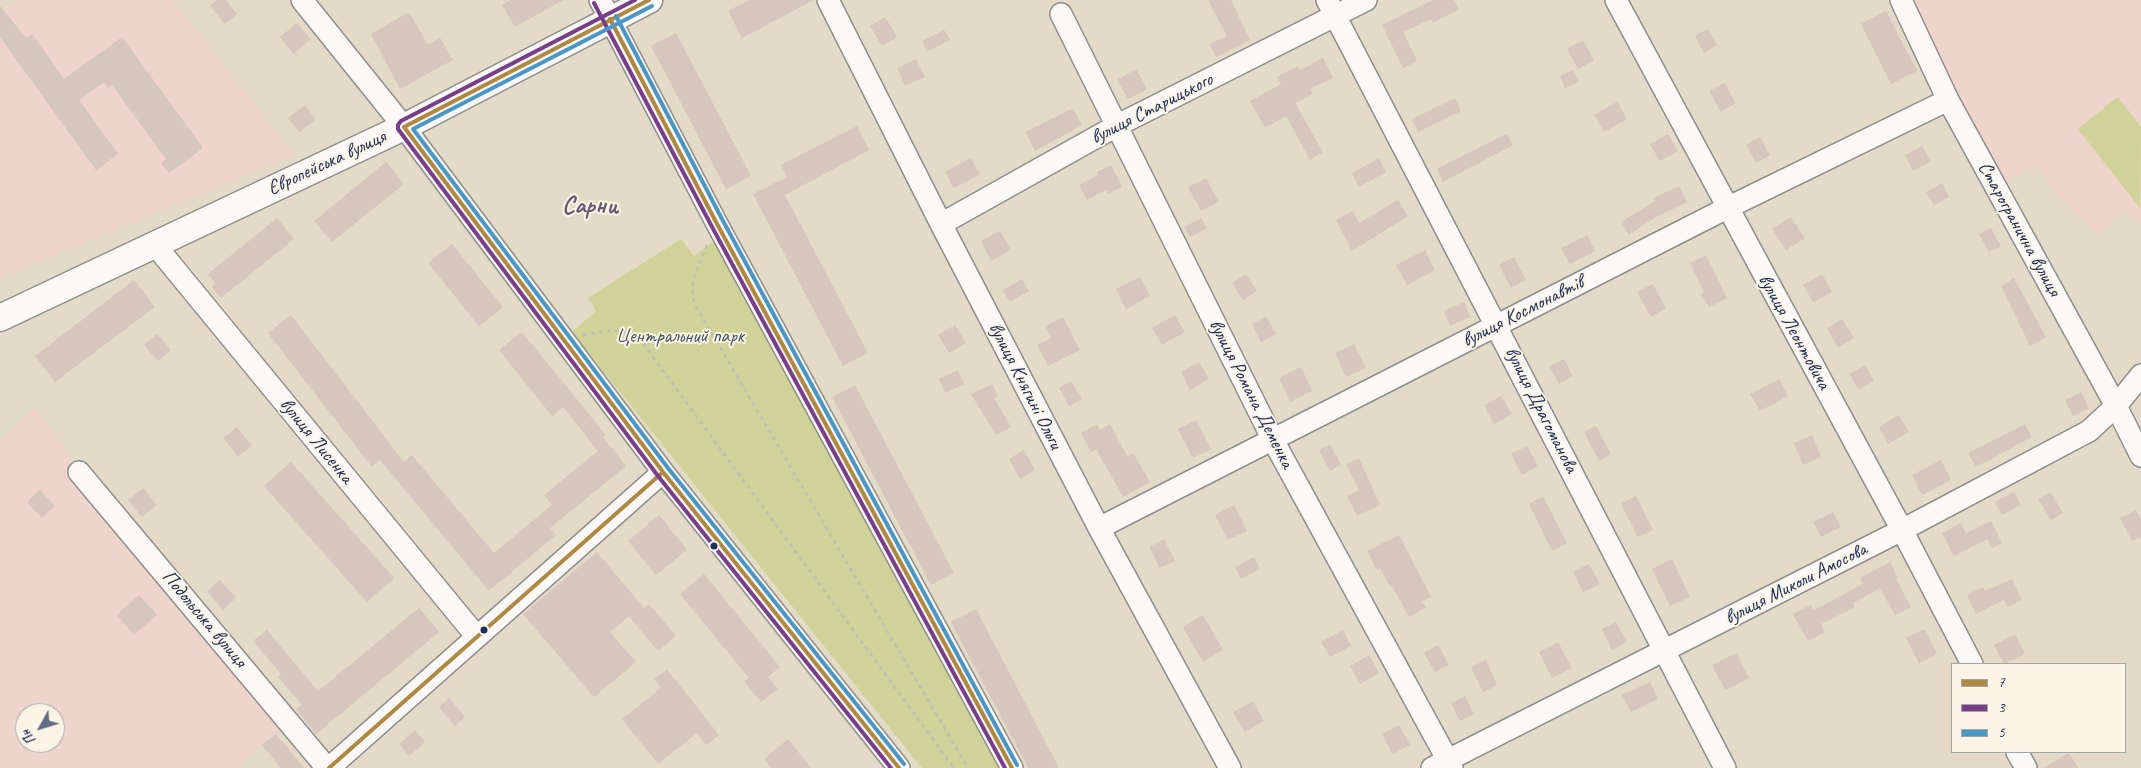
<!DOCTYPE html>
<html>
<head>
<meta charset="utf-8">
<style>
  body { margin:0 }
  #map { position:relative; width:2141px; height:768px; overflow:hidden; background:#e3dac7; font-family:Caveat,sans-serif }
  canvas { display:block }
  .legend { position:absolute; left:1951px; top:663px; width:175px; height:90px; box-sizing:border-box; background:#fcf5e5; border:1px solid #a2a6af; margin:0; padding:6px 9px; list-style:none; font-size:15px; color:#1b2f5e }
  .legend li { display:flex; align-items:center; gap:10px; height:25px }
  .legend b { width:25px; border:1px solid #a2a6af }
  .north { position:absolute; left:15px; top:703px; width:50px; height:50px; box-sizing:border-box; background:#fcf5e5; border:1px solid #a2a6af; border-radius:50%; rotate:231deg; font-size:14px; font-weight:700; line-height:20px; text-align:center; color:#1b2f5e }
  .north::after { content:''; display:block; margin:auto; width:18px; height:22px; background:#616b83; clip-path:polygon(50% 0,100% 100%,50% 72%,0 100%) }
</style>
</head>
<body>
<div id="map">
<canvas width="2141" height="768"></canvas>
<ul class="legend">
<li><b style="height:6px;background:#af8942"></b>7</li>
<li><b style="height:6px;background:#783e89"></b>3</li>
<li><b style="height:6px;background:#4a97c6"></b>5</li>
</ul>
<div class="north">Пн</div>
</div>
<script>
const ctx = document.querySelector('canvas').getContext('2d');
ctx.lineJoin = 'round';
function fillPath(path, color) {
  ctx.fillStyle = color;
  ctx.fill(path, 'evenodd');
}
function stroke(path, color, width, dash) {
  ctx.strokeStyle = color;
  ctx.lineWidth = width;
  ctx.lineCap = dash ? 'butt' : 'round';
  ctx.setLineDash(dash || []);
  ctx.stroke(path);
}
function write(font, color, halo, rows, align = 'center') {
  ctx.font = font + ' Caveat,sans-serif';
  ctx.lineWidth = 4;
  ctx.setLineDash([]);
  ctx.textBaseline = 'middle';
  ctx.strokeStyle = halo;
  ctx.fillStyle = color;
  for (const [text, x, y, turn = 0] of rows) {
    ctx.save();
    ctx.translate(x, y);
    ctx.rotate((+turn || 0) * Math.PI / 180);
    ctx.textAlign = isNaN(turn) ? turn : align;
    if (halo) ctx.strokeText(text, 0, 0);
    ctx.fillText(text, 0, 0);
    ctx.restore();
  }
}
fillPath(new Path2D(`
  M18,0H172L294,155L0,278V15Z
  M1913,0H2141V225L2124,209L2097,235L2051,187L2037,163L2003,183L1923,32L1927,29Z
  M34,408L96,492L158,564L176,610L199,628L280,728L235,768H0V442ZM25,713H55V743H25Z`), '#eed4cb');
fillPath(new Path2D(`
  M2118,97L2141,127L2140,208L2078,129Z
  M719,237L1003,768H922L572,332L596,311L588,298L681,239L694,256Z`), '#cfd397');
fillPath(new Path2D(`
  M217,0H226L237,14L225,24L210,6Z
  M511,0H564L515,27L502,5Z
  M749,0H814L742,38L728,11Z
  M1208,0H1231L1250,40L1216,57L1209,44L1227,36Z
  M1433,0H1454L1459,9L1433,23L1431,19L1403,32L1417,61L1403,68L1382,25Z
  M0,6L26,38L32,34L64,79L122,37L203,148L169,173L161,163L166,159L112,85L108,88L104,82L79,100L118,154L96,170L0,37Z
  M1886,11L1917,71L1891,84L1861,24Z
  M409,12L428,45L440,38L453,60L400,89L371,34Z
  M885,17L897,37L882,46L870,26Z
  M297,23L311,39L294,54L280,37Z
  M1708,29L1717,45L1704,53L1695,36Z
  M944,30L950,40L927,52L922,41Z
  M676,33L751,176L726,189L651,46Z
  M1583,40L1594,60L1578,69L1567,49Z
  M1323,58L1333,78L1310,89L1313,94L1295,103L1323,152L1310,160L1286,116L1265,128L1250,101L1281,84L1277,77L1298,66L1300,70Z
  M916,59L925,77L905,86L897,68Z
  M1136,69L1147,89L1128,99L1117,80Z
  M1573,70L1579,82L1565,88L1560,76Z
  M1724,83L1736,103L1721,112L1709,91Z
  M1455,98L1461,111L1418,132L1412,119Z
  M1617,102L1627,119L1604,132L1594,115Z
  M305,105L316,120L299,132L288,118Z
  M1073,108L1082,125L1035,151L1025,132Z
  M857,126L869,150L785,195L868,353L843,366L753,194L787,177L781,165Z
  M1507,134L1513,145L1443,182L1437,169Z
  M1668,134L1678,151L1660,161L1650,144Z
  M1760,137L1770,155L1756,163L1746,145Z
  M1922,146L1931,161L1913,171L1905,155Z
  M971,158L980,174L954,188L945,172Z
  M1379,158L1386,172L1359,187L1352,173Z
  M386,162L404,184L332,242L314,221Z
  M1111,165L1122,187L1108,194L1106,190L1087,200L1079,185L1098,175L1097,172Z
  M1206,178L1219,202L1201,211L1188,187Z
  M1942,183L1949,197L1934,205L1926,192Z
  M1679,186L1687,202L1654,218L1629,235L1621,222L1655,201L1653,198Z
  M1398,200L1408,216L1352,251L1336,220L1353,211L1359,223Z
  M1791,217L1805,238L1786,250L1772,229Z
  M277,218L294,239L221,298L212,287L215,283L208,274Z
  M1201,218L1207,228L1190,237L1184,227Z
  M1991,228L2001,246L1989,252L1979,234Z
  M1000,231L1011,250L991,261L981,241Z
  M1587,235L1595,251L1570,264L1561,248Z
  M452,244L503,307L479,326L428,263Z
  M1425,250L1435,270L1407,285L1396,265Z
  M1706,255L1727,298L1709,307L1701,294L1704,292L1690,263Z
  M1514,257L1526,280L1511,288L1499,265Z
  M1246,274L1257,291L1243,300L1232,283Z
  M1822,274L1832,292L1813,302L1803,285Z
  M1140,277L1150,296L1126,309L1116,289Z
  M2014,278L2046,337L2030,346L2001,286Z
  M1022,279L1029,291L1010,302L1003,290Z
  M134,280L155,307L55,382L35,356Z
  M1653,284L1666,308L1651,317L1637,292Z
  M1464,302L1470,317L1450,326L1444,311Z
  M291,315L404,462L412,455L494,553L552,505L544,495L598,451L563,407L552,416L499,350L522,332L606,435L603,437L626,466L550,528L556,535L489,591L380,460L372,467L268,333Z
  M1175,315L1185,332L1162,345L1152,328Z
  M1266,316L1276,334L1261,342L1252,324Z
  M1063,317L1080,350L1048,366L1037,345L1052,338L1045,326Z
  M1842,319L1854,338L1838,348L1827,328Z
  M955,325L966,343L949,353L938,335Z
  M157,334L171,350L158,361L144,345Z
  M1354,344L1366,368L1346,377L1335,353Z
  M1564,359L1573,376L1559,384L1549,366Z
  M1199,362L1209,379L1190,390L1181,372Z
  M1865,365L1874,381L1859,390L1849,374Z
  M1301,367L1312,391L1290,402L1279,378Z
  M958,370L964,384L945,393L939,379Z
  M1779,379L1788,396L1760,411L1750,394Z
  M1071,381L1082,399L1069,406L1059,388Z
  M992,384L998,396L994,398L1011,427L996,435L971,394Z
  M855,385L954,573L931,585L832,397Z
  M2081,392L2089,408L2073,416L2065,400Z
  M1501,396L1512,414L1494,424L1484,406Z
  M1899,415L1909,432L1888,444L1879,427Z
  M1196,420L1211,449L1193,458L1178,429Z
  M1097,424L1100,430L1110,424L1127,456L1133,453L1150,482L1123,497L1096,449L1091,452L1081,433Z
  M2025,424L2032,437L1976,467L1968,453Z
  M1596,426L1611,454L1599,461L1584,432Z
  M237,427L252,446L238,457L223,438Z
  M1812,435L1821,457L1803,465L1794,443Z
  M1330,444L1341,465L1330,471L1319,450Z
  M1527,446L1538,466L1522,475L1511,454Z
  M1024,450L1035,470L1020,479L1009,459Z
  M1359,458L1380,505L1357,516L1347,496L1359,490L1346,464Z
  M1941,460L1951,480L1922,495L1912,475Z
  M291,462L394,578L367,602L264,486Z
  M143,488L157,505L142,517L128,500Z
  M40,490L55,506L42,518L27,502Z
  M2014,492L2021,505L2002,515L1995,502Z
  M2050,492L2063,513L2051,520L2038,499Z
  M1543,496L1567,543L1552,551L1529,504Z
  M1636,496L1653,530L1638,537L1621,504Z
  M1234,505L1247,531L1228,540L1215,515Z
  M2136,510L2141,519V537L2132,541L2120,518Z
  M1833,512L1841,527L1821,537L1813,522Z
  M659,515L687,550L656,575L628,541Z
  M1991,521L2002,543L1992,548L1987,539L1954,556L1942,533L1961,523L1966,533Z
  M1399,535L1431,597L1422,602L1426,607L1409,617L1392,586L1390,587L1380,568L1377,570L1367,551Z
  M1164,539L1175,561L1160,568L1149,547Z
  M597,552L644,608L649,604L676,636L658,651L629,616L610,632L636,662L594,697L523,614Z
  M1254,557L1260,569L1241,579L1235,567Z
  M1672,559L1690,597L1670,606L1652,569Z
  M1890,562L1898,578L1896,579L1911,607L1895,615L1880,588L1853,603L1855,607L1821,624L1825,632L1808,641L1793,614L1811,605L1814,610L1863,584L1860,578Z
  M1589,564L1600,584L1583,592L1573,572Z
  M704,574L780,667L768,677L778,689L761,702L744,681L749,678L680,594Z
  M2012,579L2022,600L2008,607L2004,600L1976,614L1967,595L1983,587L1985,591Z
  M220,580L236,598L223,610L207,591Z
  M139,595L157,615L134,635L117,615Z
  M419,608L439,632L316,734L296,709L302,705L278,677L281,674L253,641L267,630L318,691Z
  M976,609L1059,768H1028L951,622Z
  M1203,615L1223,650L1203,662L1183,627Z
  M1616,622L1627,642L1612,650L1602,629Z
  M1925,629L1937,654L1919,663L1906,638Z
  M1343,630L1351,646L1330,657L1321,642Z
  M2015,634L2025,654L2004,664L1994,645Z
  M1558,642L1572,668L1552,678L1539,652Z
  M1438,645L1449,665L1435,672L1424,653Z
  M1736,653L1749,678L1725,690L1712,665Z
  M1369,655L1379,673L1360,684L1350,666Z
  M1486,660L1497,685L1483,692L1471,667Z
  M667,669L719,735L706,745L697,733L658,764L622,719L661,688L654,679Z
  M1650,682L1658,699L1631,712L1622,695Z
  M1465,696L1474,714L1460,721L1451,703Z
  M449,698L465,717L455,726L439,707Z
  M1253,701L1264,721L1245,732L1233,712Z
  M1399,725L1410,745L1393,754L1382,734Z
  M415,730L425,742L409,756L399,744Z
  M276,734L304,768H281L262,745Z
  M788,739L811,768H771L764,759Z
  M2069,753L2078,768H2043Z`), '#d6c6bd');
const minor = new Path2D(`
  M302,0L404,127L663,472L899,768
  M600,0L716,222L1012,768
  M828,0L941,224L1099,528L1230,768
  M1327,0L1725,768
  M1616,0L1902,530L1972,664
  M1901,0L1948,100L2116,406L2141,456
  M1061,14L1273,440L1452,768
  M941,224L1118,125L1366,0
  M155,245L477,637
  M79,472L327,768
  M1099,528L1727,208L1948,100
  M2017,752L2026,768
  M329,768L663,472
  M1432,768L1902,530L2089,431L2116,406L2141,375`);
const major = new Path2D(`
  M0,318L404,127L649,0`);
stroke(minor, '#8f8e8c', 24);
stroke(major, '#8f8e8c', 29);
stroke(new Path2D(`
  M707,245C698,268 688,280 695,305L968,768
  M583,335C610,331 624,324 645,346L954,768`), '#bebebf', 2.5, [4, 4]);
stroke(minor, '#fbf9f7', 21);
stroke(major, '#fbf9f7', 26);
stroke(new Path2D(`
  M649,0L404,127L663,472L899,768
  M610,19L716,222L1012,768
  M329,768L663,472`), '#af8942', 4);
stroke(new Path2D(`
  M635,0L401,121L398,125V129L658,476L891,768
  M594,3L711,225L1005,768`), '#783e89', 4);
stroke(new Path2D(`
  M652,6L413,129L668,468L904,764
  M616,16L722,219L1017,765`), '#4a97c6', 4);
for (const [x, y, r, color] of [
  [714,546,4.5,"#1b2f5e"],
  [484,630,4.5,"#1b2f5e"]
]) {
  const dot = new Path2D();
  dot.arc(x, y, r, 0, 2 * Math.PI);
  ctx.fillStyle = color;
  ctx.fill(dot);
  stroke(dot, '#fcf5e5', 2);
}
write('20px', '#1b2f5e', '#fcf5e5', [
  ["вулиця Старицького",1152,109,-27],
  ["Європейська вулиця",327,163,-25],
  ["Старогранична вулиця",2019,229,61],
  ["вулиця Космонавтів",1523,312,-27],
  ["вулиця Леонтовича",1794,332,61],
  ["вулиця Княгині Ольги",1025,386,63],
  ["вулиця Романа Деменка",1251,394,63],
  ["вулиця Драгоманова",1541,410,63],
  ["вулиця Лисенка",316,441,51],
  ["вулиця Миколи Амосова",1796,584,-27],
  ["Подольська вулиця",204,619,50]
]);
write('20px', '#445662', '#fcf5e5', [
  ["Центральний парк",680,337]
]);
write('bold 25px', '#675b75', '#fcf5e5', [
  ["Сарни",590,206]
]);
</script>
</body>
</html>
